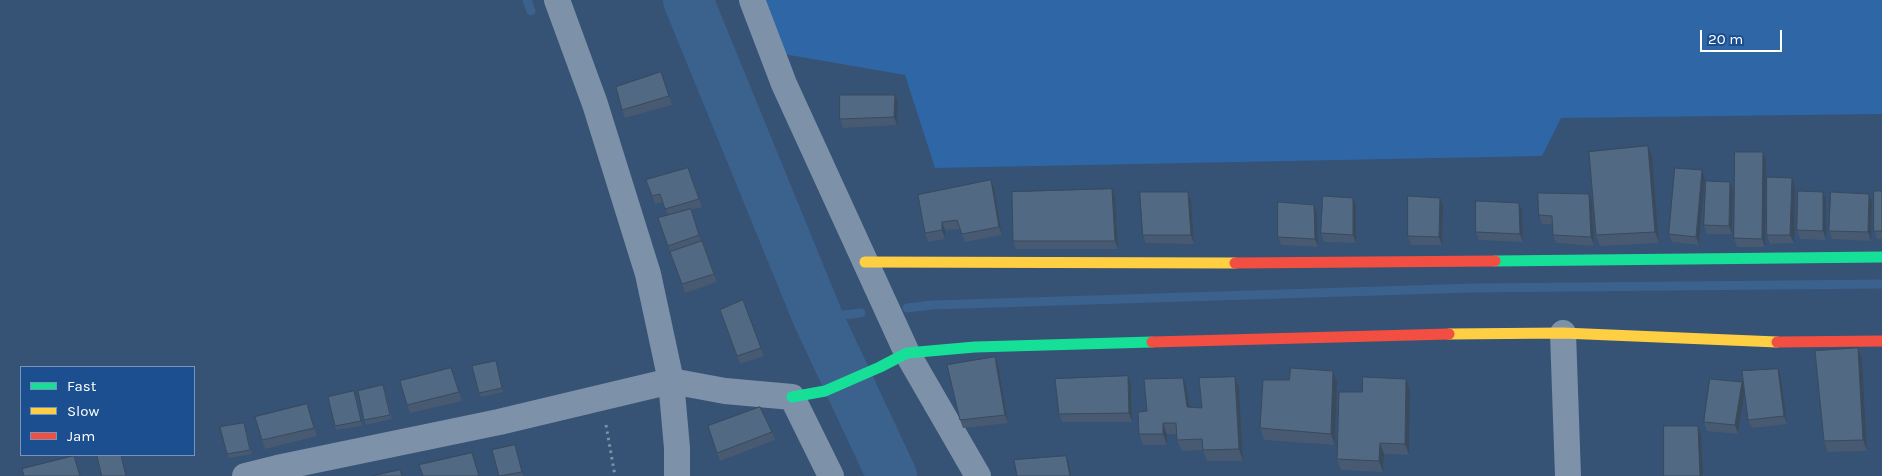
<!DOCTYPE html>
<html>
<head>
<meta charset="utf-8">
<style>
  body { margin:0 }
  #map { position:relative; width:1882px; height:476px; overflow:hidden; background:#365274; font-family:Karla,sans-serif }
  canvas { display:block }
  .legend { position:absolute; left:20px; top:366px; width:175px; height:90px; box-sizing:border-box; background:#1b4f8f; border:1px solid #7695bc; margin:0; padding:6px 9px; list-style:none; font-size:15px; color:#fff }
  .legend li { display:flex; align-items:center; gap:10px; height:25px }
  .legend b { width:25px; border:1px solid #7695bc }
  .scale { position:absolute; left:1700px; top:30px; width:82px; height:22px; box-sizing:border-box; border:2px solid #fff; border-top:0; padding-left:6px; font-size:15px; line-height:18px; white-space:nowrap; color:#fff; -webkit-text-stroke:4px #1b4f8f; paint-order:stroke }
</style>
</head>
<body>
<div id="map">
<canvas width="1882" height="476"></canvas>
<ul class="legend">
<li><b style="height:6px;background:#16e098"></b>Fast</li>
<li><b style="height:6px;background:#ffcf43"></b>Slow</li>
<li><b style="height:6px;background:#f24e42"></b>Jam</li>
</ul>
<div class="scale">20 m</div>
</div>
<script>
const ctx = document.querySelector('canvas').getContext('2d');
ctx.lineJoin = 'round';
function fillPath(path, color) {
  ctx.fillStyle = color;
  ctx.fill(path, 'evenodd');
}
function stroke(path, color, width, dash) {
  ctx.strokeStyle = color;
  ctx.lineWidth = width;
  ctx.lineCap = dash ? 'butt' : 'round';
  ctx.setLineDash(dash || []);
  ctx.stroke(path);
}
fillPath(new Path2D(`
  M752,0H1882V114L1561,118L1542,156L935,168L905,75L772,52Z`), '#2f66a5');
stroke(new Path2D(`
  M527,0L531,11
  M907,308L932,305L1473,288L1882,284
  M818,318L861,313`), '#3b618d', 9);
stroke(new Path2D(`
  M688,0L818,318L892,476`), '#3b618d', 50);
stroke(new Path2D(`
  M606,425L615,476`), '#7d92a8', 3, [2.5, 4]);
stroke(new Path2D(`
  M557,0L595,104L648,274L671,381L677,448V476
  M752,0L784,84L907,353L978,476
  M1563,333L1568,476
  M245,476L277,468L499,422L671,381L725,391L792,397L831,476`), '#7d92a8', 26);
stroke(new Path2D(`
  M1495,261L1882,257
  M792,397L825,391L880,367L907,353L975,347L1152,342`), '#16e098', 11);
stroke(new Path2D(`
  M865,262L1235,263
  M1449,334L1563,333L1777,342`), '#ffcf43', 11);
stroke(new Path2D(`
  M1235,263L1495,261
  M1152,342L1449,334
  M1777,342L1882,341`), '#f24e42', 11);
fillPath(new Path2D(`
  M661,72L672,105L625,118L622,110Z
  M895,95L898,103L897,125L843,128L840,119Z
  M1763,152L1766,160L1765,247H1737L1734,238Z
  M1652,157L1659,243L1600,246L1596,235Z
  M688,168L702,207L691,210L701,241L717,282L685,293L658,218L668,215L663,202L655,204L646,180Z
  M1792,178L1795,187L1794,243L1770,244L1767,235Z
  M1705,179L1699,245L1672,242L1669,234Z
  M994,188L1002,235L965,242L960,229L945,230V239L928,242L925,233Z
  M1733,190L1732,234H1707L1704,225Z
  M1882,191V239H1877L1874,231Z
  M1188,192L1191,201L1194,244L1146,243L1143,235Z
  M1869,194L1872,202L1871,241L1832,239L1829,231Z
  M1115,197L1118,249H1016L1013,241Z
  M1826,200V240L1800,239L1797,230Z
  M1592,202L1594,246L1556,243L1553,235L1552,224H1542L1539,215Z
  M1356,206V243L1324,242L1321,233Z
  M1443,206L1442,245H1411L1408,236Z
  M1522,211L1523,242L1479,240L1476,232Z
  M1317,213L1318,247L1281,245L1278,237Z
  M743,300L764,356L740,364L720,310Z
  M1858,348L1862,359L1867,451L1828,452L1824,441Z
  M995,357L998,365L1008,423L963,428L960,420Z
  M497,365L503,392L481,397L479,393Z
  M451,368L462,401L410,413L407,405Z
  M1778,369L1781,377L1787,424L1752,428L1748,420L1745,394L1738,434L1707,431L1704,422L1744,386Z
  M1333,371L1337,382L1335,445L1264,440L1260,428L1289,380Z
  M1235,377L1239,388L1243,461H1207L1203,450L1182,451L1177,440V434H1167V445H1143L1139,434L1147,411L1187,389L1189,407L1202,408Z
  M1131,385L1132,422H1062L1059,414Z
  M385,390L392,419L366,425L364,420Z
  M1410,390L1409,455L1384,454L1383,472L1341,470L1337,459L1362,392Z
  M356,396L362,426L336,430L335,426Z
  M307,404L317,436L265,449L262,440Z
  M244,423L252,454L229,458L227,454Z
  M708,426L772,432L775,440L720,461Z
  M515,445L523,476H499Z`), '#475a72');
fillPath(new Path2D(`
  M895,95L898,103L897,125L894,117Z
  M1648,146L1652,157L1659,243L1655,232Z
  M1763,152L1766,160L1765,247L1762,239Z
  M1702,170L1705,179L1699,245L1696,237Z
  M1792,178L1795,187L1794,243L1790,235Z
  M991,180L994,188L1002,235L999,227Z
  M1730,182L1733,190L1732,234L1729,226Z
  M1112,189L1115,197L1118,249L1115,241Z
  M1188,192L1191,201L1194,244L1191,235Z
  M1823,192L1826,200V240L1823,231Z
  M1589,194L1592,202L1594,246L1591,237Z
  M1869,194L1872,202L1871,241L1868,232Z
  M1353,198L1356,206V243L1353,235Z
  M1440,198L1443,206L1442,245L1439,237Z
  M1519,203L1522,211L1523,242L1520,234Z
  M1314,205L1317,213L1318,247L1315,239Z
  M942,222L945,230V239L942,230Z
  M1858,348L1862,359L1867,451L1863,440Z
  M995,357L998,365L1008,423L1005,415Z
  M1778,369L1781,377L1787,424L1784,416Z
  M1333,371L1337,382L1335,445L1331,434Z
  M1128,376L1131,385L1132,422L1129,413Z
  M1235,377L1239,388L1243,461L1239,449Z
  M1183,378L1187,389L1191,419L1187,407Z
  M1406,379L1410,390L1409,455L1405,444Z
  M1742,382L1745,391L1738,434L1735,425Z
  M1163,423L1167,434V445L1163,434Z
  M1698,426L1701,434L1703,476H1700Z
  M1380,443L1384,454L1383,472L1379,461Z
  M1066,456L1069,464L1071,476H1070Z`), '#394a5c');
const building = new Path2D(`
  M661,72L669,96L622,110L616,87Z
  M840,95H895L894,117L840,119Z
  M1648,146L1655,232L1596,235L1589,152Z
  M1735,152H1763L1762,239L1734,238Z
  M688,168L699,199L665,209L660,194L652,196L646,180Z
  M1675,168L1702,170L1696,237L1669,234Z
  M1767,177L1792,178L1790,235H1767Z
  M991,180L999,227L962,234L957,220L942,222V230L925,233L918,195Z
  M1706,181L1730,182L1729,226L1704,225Z
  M1112,189L1115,241H1013L1012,192Z
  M1798,191L1823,192V231L1797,230Z
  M1874,191H1882V231H1874Z
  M1140,192H1188L1191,235H1143Z
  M1831,192L1869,194L1868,232L1829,231Z
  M1538,193L1589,194L1591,237L1553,235L1552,216L1539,215Z
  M1323,196L1353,198V235L1321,233Z
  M1408,196L1440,198L1439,237L1408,236Z
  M1476,201L1519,203L1520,234L1476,232Z
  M1278,202L1314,205L1315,239L1278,237Z
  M691,209L699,235L668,246L658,218Z
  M702,241L714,274L682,284L670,252Z
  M743,300L761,348L737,356L720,310Z
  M1858,348L1863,440L1824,441L1815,351Z
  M995,357L1005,415L960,420L947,365Z
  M496,361L502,388L479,393L472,366Z
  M451,368L459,392L407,405L400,381Z
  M1291,368L1333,371L1331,434L1260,428L1263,380H1289Z
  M1778,369L1784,416L1748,420L1742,371Z
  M1128,376L1129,413L1059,414L1055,379Z
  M1235,377L1239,449L1203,450L1202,439L1177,440L1176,423H1163V434H1139L1138,412L1147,411L1144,379L1183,378L1187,407L1202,408L1199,378Z
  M1363,377L1406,379L1405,444L1380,443L1379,461L1337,459L1339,392H1362Z
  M1710,379L1742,382L1735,425L1704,422Z
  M383,385L390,415L364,420L358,391Z
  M354,391L361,421L335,426L328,397Z
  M307,404L314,428L262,440L255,417Z
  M760,407L772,432L717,453L708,426Z
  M244,423L250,450L227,454L220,427Z
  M1664,426H1698L1700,476H1664Z
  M515,445L522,472L499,476L492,450Z
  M472,453L479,476H423L419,465Z
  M97,455H121L126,476H102Z
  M74,456L80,476H24L22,469Z
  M1066,456L1070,476H1017L1014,460Z
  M400,470L402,476H372Z`);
fillPath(building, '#526984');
stroke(building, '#394a5c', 1);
</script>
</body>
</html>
